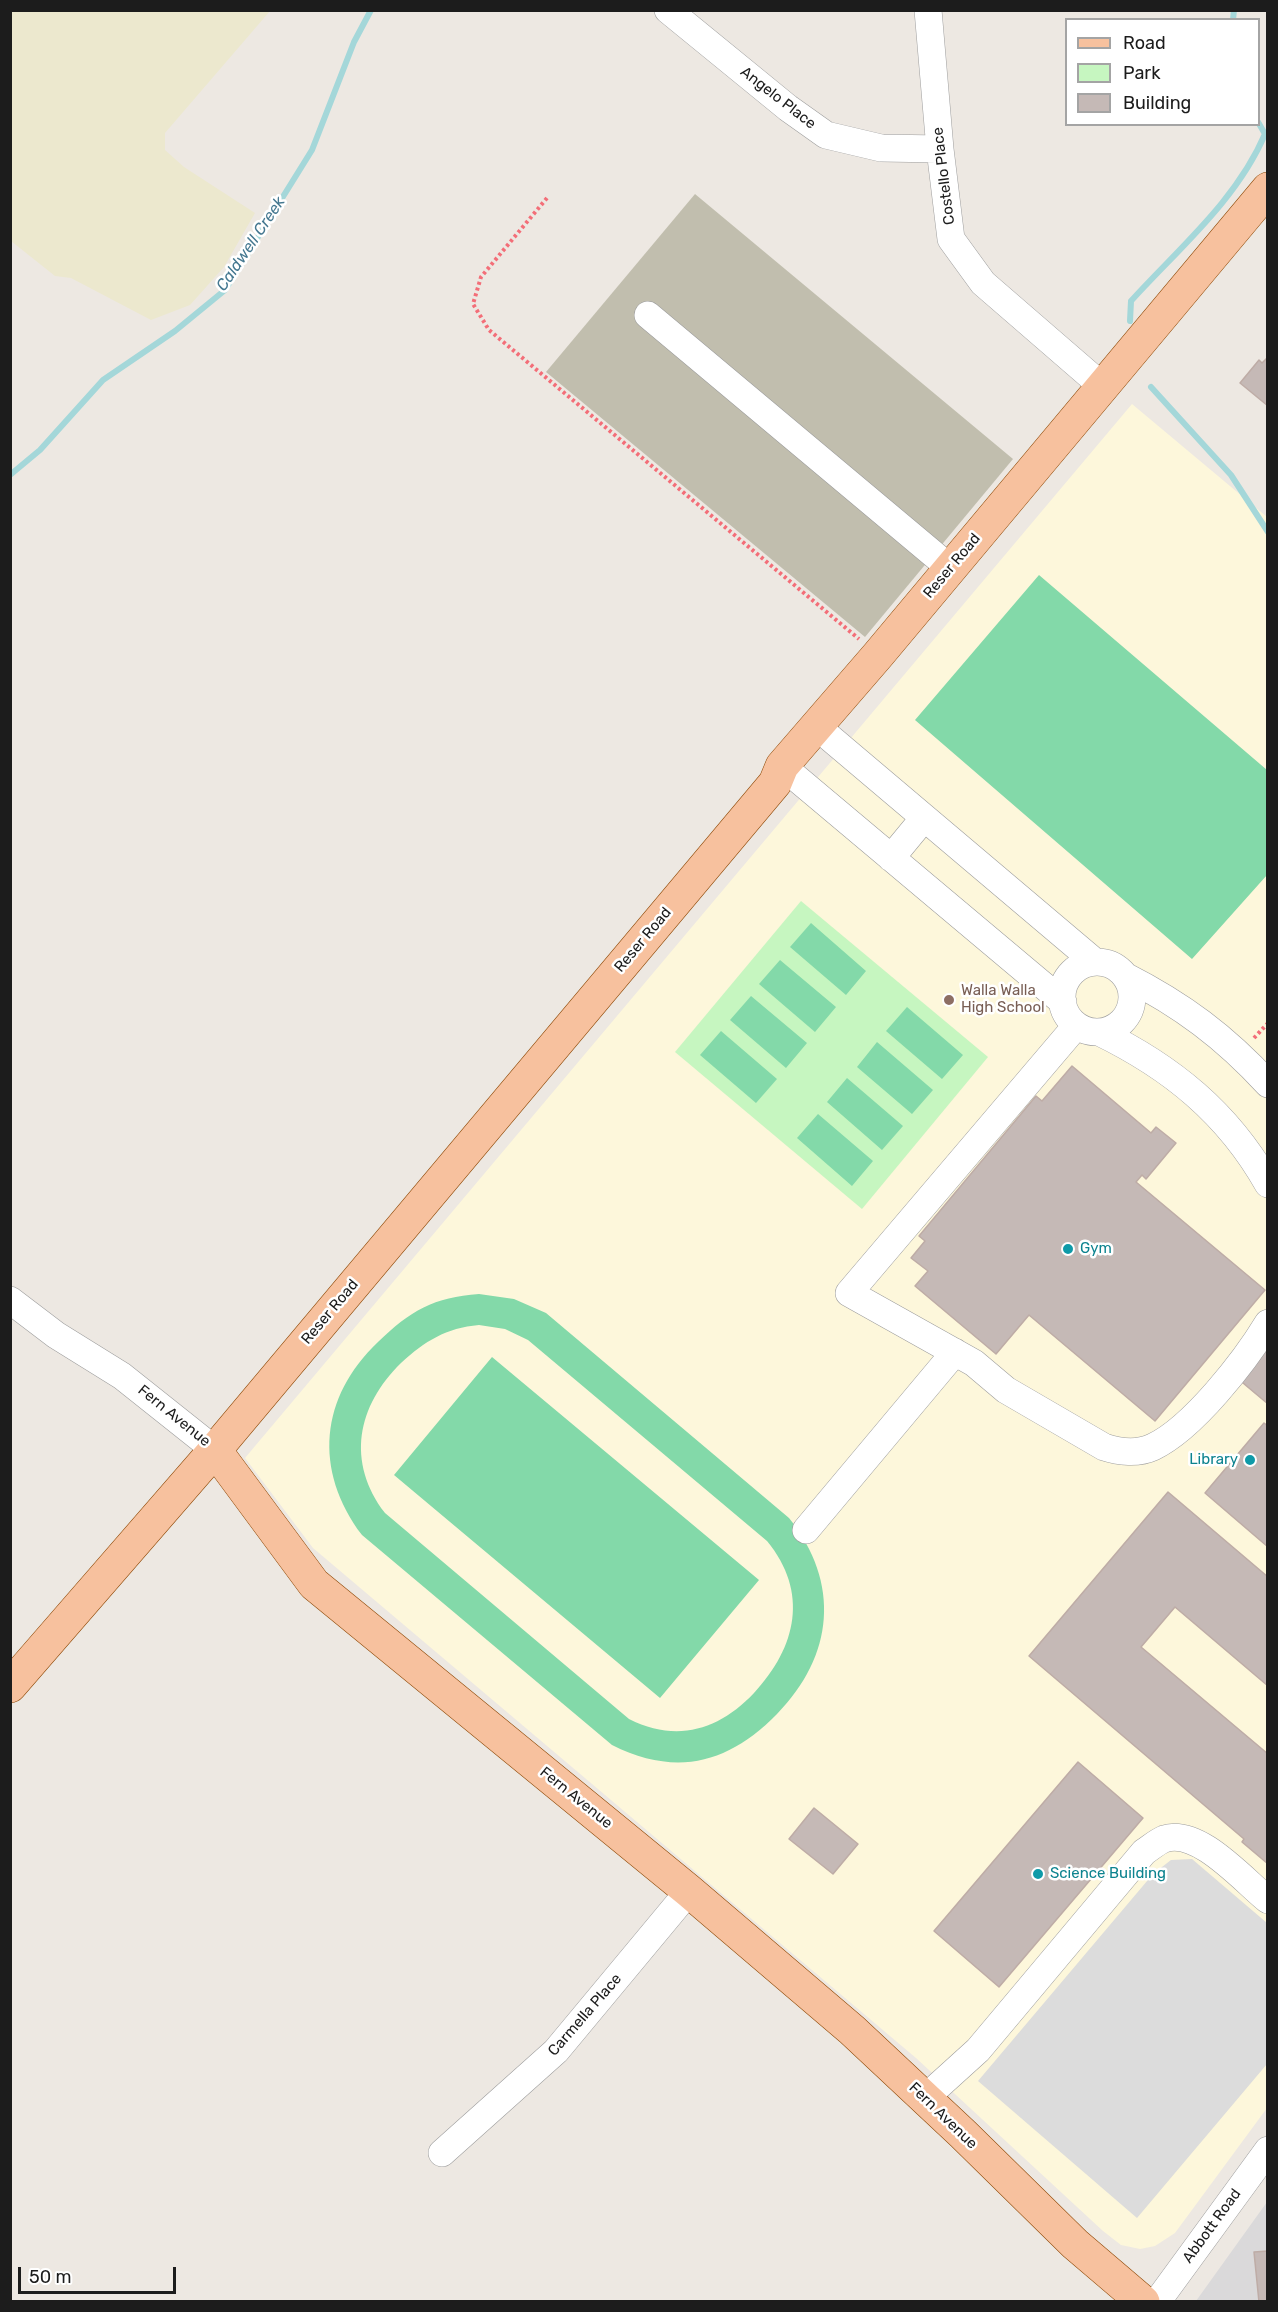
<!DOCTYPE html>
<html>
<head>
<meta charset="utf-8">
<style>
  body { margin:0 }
  #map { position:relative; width:1278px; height:2312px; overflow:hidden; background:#ede8e2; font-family:Rubik,sans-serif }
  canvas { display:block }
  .frame { position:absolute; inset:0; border:12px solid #1c1c1c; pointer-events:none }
  .legend { position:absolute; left:1065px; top:18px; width:195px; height:108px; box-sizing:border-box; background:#fff; border:2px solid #a4a4a4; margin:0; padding:8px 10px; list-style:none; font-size:18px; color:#1c1c1c }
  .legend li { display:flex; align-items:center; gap:12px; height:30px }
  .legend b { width:30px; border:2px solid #a4a4a4 }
  .scale { position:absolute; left:18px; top:2267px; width:158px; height:27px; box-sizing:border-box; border:3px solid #1c1c1c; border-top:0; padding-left:8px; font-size:18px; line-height:21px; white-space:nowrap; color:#1c1c1c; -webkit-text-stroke:4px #fff; paint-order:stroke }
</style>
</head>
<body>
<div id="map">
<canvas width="1278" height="2312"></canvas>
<div class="frame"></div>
<ul class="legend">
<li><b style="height:8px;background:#f7c19e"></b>Road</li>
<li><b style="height:16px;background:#c6f6c0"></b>Park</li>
<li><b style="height:16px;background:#c5b9b6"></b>Building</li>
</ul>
<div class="scale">50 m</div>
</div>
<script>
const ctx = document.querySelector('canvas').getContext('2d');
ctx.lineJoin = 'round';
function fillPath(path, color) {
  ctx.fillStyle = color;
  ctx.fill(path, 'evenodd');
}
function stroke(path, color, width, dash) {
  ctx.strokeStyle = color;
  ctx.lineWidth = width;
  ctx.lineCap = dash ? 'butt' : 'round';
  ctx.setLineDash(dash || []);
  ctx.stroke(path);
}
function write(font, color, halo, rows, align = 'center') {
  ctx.font = font + ' Rubik,sans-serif';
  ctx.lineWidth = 5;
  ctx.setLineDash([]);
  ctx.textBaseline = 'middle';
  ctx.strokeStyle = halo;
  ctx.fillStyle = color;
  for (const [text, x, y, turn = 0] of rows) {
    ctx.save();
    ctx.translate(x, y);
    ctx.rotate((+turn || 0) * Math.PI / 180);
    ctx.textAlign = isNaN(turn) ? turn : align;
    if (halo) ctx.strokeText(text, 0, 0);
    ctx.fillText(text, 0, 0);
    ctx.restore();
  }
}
fillPath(new Path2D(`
  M1267,2202V2301H1196Z`), '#dad9da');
fillPath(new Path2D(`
  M1132,404L1267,517V2108L1175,2233L1155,2246L1140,2249L1121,2245L1103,2231L916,2058L313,1548L245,1458Z`), '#fdf7db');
fillPath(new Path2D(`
  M695,194L1013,459L865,637L546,372Z`), '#c1beae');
fillPath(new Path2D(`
  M10,11H270L165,133V150L184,167L255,213L224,267L190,305L151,320L71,278L55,276L11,241Z`), '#ece8ce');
fillPath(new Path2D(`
  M801,901L988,1057L862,1209L675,1052Z`), '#c6f6c0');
fillPath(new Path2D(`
  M1039,575L1267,770V875L1192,959L915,720Z
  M811,923L866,971L846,995L790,947Z
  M780,960L836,1007L815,1032L759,984Z
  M751,996L807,1043L786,1068L730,1020Z
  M907,1007L963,1055L942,1079L886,1031Z
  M721,1031L777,1079L756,1103L700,1055Z
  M877,1042L933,1090L912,1114L857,1067Z
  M847,1078L903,1126L882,1150L827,1102Z
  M818,1114L873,1161L852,1186L797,1138Z
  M479,1294L514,1299L546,1313L789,1518C841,1583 834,1656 777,1714C728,1764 676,1777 612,1745L362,1535C313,1470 320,1397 378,1342C410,1311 434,1297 479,1294ZM479,1325L505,1329L528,1340L767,1541C809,1592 797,1647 754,1693C719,1730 677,1743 629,1719L385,1513C346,1462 357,1406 401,1363C425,1341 446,1328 479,1325Z
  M492,1357L759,1580L660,1698L394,1475Z`), '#83d9a9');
fillPath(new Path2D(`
  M1192,1859L1267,1923V2064L1137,2218L978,2081L1153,1874L1171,1860Z`), '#dcdcdc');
stroke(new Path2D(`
  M1233,20L1234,10
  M1130,321L1131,301C1178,249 1237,200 1265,134L1258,122
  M1151,387L1231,475L1268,532
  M10,475L40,450L103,380L175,331L225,290L312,150L354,42L371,10`), '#a4d7d9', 6);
const building = new Path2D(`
  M1268,357V406L1240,383L1259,360L1262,363Z
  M1072,1066L1151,1133L1156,1127L1176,1143L1146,1179L1142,1175L1136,1182L1265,1290L1155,1421L1029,1315L996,1354L915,1286L928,1271L911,1258L925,1241L919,1236L1036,1096L1042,1101Z
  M1268,1342V1404L1237,1378Z
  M1264,1423L1268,1426V1547L1205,1493Z
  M1168,1492L1268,1577V1686L1175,1607L1141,1647L1268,1754V1864L1242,1842L1244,1839L1029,1656Z
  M1078,1762L1143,1818L999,1987L934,1931Z
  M814,1808L858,1844L833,1874L789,1839Z
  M1268,2251V2302H1259L1254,2252Z`);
fillPath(building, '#c5b9b6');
stroke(building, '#beaca6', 1.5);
const minor = new Path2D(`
  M668,10L788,108L826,135L881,148L940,149
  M928,10L940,149L951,239L983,283L1102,386
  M648,315L950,568
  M816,726L1095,962
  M782,766L1063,1002
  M891,858L924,818
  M1062 997a35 35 0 1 1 70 0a35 35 0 1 1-70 0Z
  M1125,976C1182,1005 1225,1037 1268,1084
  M1076,1026L849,1293L974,1363L1006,1390L1104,1447C1119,1452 1138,1454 1153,1447C1193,1428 1245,1361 1268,1323
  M1099,1032C1171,1067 1228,1113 1268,1184
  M10,1300L56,1335L122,1376L215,1450
  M806,1530L955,1352
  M925,2098L978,2050L1144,1852C1150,1848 1157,1842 1164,1839C1198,1827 1243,1880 1268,1900
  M442,2153L556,2051L689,1891
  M1157,2302L1268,2150`);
const major = new Path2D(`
  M215,1450L314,1584L689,1891L852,2030L963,2134L1075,2244L1143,2302
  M10,1686L215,1450L775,783L782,766L878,655L1268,189`);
stroke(minor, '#9d9d9d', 28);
stroke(major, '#8e4907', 34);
stroke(new Path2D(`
  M547,198L481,277L473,304L489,330L859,639
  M1254,1038L1268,1023`), '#f36e78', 4, [3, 3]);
stroke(minor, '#fff', 27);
stroke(major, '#f7c19e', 33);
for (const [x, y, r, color] of [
  [949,1000,6,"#8d6e63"],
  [1068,1249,6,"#0f9aa8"],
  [1250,1460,6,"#0f9aa8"],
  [1038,1874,6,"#0f9aa8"]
]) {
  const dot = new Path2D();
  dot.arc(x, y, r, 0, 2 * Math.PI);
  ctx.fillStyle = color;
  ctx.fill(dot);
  stroke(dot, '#fff', 2);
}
write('15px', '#1c1c1c', '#fff', [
  ["Angelo Place",778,98,38],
  ["Costello Place",944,176,-97],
  ["Reser Road",952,566,-50],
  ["Reser Road",643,940,-50],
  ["Reser Road",330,1312,-50],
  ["Fern Avenue",174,1416,39],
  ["Fern Avenue",576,1798,39],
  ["Carmella Place",585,2015,-49],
  ["Fern Avenue",943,2116,44],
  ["Abbott Road",1212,2226,-54]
]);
write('15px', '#785e54', '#fff', [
  ["Walla Walla",961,991],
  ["High School",961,1008]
], 'left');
write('15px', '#0d838f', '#fff', [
  ["Gym",1080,1249],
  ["Library",1238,1460,"right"],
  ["Science Building",1050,1874]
], 'left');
write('italic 16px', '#457890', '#fff', [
  ["Caldwell Creek",251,244,-56]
]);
</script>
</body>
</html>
